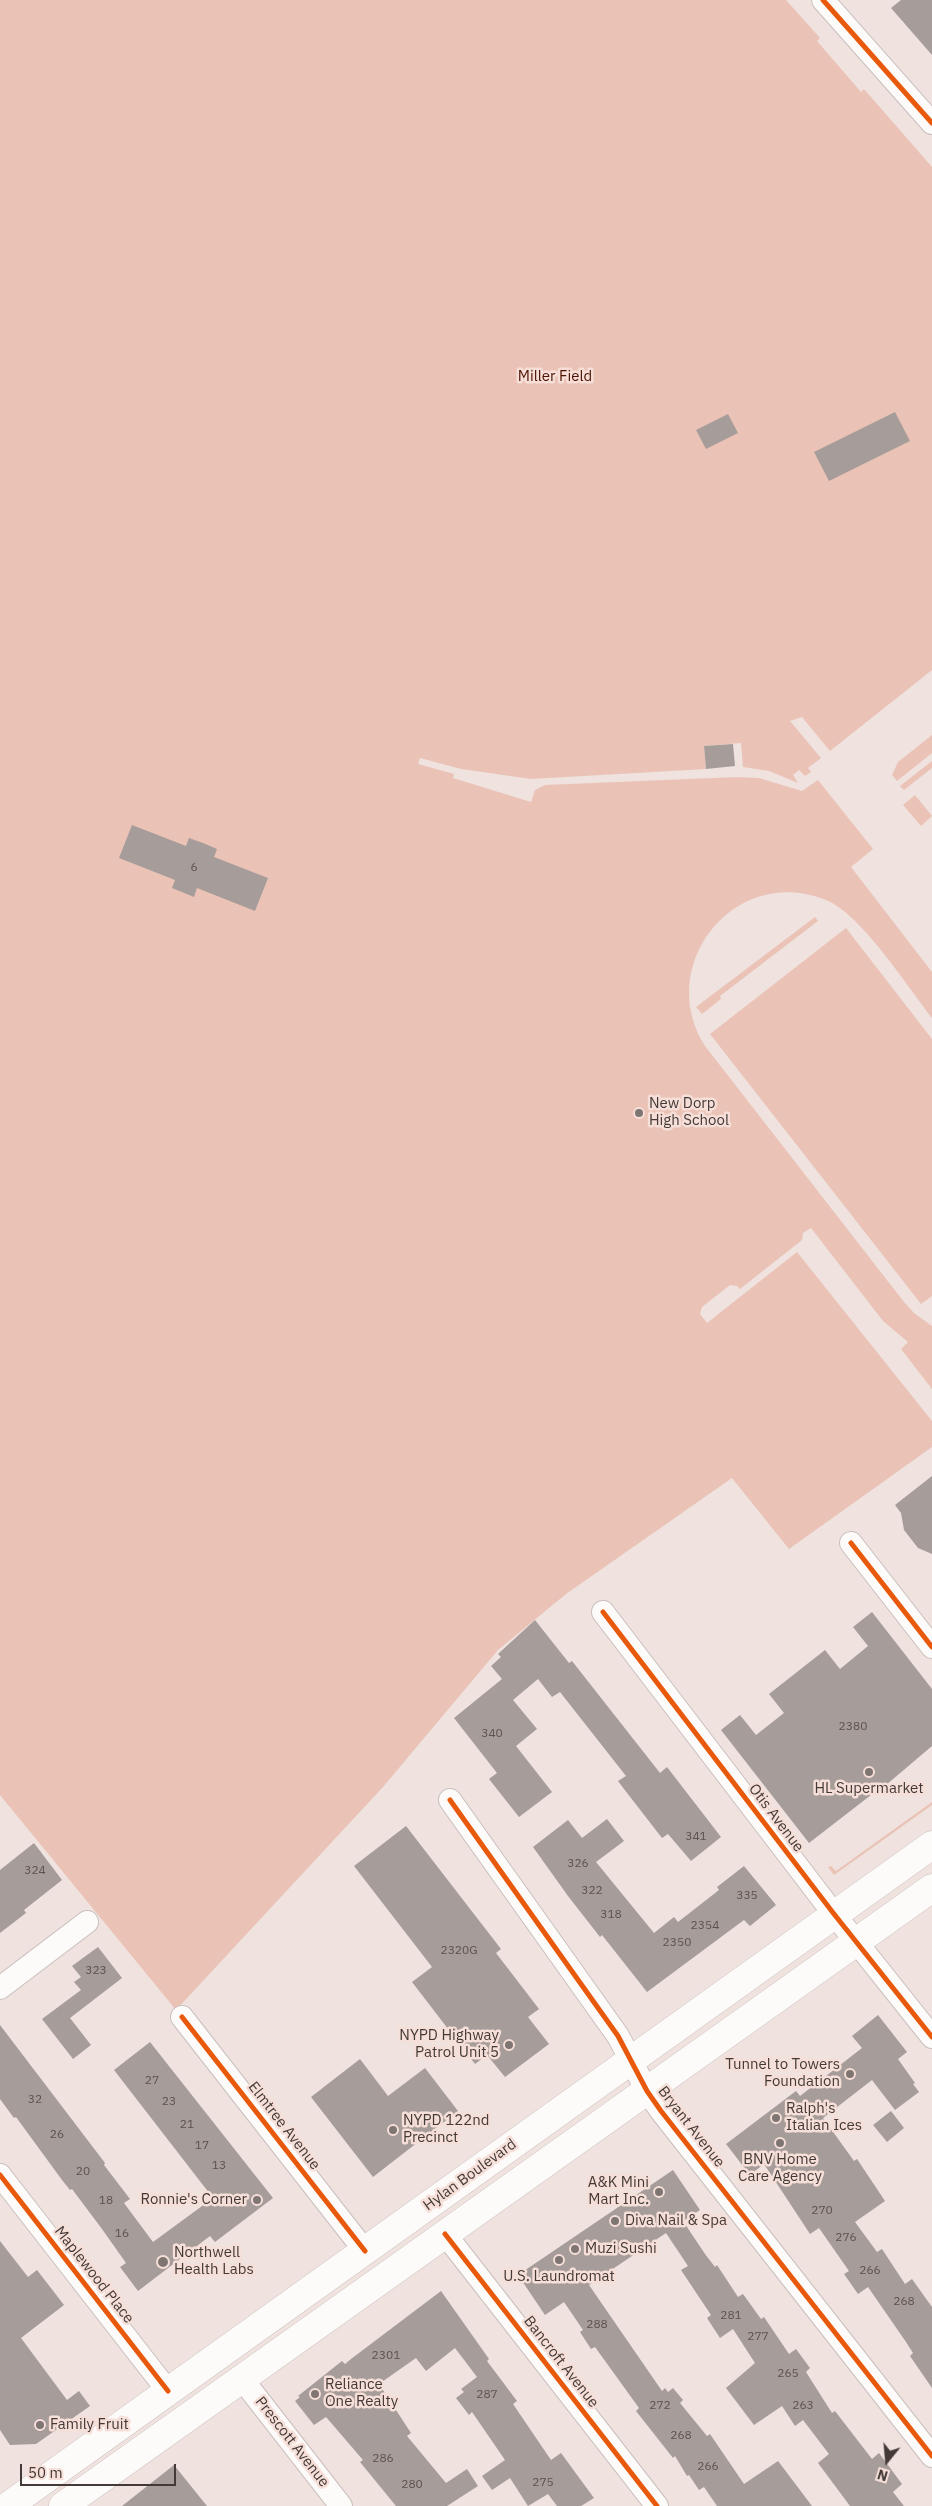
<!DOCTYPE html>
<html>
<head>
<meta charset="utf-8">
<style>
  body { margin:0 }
  #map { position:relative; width:932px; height:2506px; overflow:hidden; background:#efe2df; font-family:"IBM Plex Sans",sans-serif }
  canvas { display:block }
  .north { position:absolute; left:862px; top:2436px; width:50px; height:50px; -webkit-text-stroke:4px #f6dfd8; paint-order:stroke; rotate:197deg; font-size:14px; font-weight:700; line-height:20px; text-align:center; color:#433a38 }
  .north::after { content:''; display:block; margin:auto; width:18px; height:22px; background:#433a38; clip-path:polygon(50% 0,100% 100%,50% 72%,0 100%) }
  .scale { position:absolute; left:20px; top:2464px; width:156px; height:22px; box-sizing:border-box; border:2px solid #433a38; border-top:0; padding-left:6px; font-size:15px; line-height:18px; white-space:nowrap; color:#433a38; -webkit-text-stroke:4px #f6dfd8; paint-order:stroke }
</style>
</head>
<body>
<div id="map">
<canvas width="932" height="2506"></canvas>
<div class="north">N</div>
<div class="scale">50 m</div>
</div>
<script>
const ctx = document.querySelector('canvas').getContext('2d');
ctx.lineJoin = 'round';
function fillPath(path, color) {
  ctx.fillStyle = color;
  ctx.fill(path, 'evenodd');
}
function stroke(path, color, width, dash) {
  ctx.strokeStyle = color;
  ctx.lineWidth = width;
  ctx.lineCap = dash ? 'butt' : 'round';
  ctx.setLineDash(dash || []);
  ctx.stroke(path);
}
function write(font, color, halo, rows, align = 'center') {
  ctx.font = font + ' "IBM Plex Sans",sans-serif';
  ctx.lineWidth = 5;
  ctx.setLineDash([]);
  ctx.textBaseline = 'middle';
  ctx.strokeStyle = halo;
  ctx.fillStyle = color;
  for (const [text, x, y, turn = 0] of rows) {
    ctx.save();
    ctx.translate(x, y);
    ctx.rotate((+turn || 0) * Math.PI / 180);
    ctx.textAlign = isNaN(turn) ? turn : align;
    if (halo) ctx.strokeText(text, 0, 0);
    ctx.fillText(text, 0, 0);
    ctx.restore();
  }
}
fillPath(new Path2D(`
  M0,0H786L820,38L817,41L861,92L864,89L932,167V670L830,751L802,717L790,721L821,758L808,768L811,772L805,776L799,770L793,775L798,783L769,771L743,767L741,743L704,746L706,769L531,779L461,769L420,758L418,764L454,774L453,778L531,802L535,790L545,785L737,777L759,778L802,791L818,780L873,849L851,867L932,972V1018C907,986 861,914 826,900C735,863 654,965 705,1046L904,1302L914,1313L932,1326V1389L901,1349L908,1342L883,1321L811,1228L803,1233L802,1240L740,1289L737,1286L730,1285L702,1307L700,1314L707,1323L797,1252L932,1421V1447L789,1549L732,1478L566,1594L498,1650L383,1787L176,2010L0,1795Z
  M932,735V753L897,781L892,775L898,762Z
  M932,761V768L904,790L900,786Z
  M915,795L932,816L921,826L903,805Z
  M815,917L818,921L720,996L721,999L702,1014L696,1007Z
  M846,928L932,1039V1296L921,1304L710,1034Z
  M932,1802V1805L834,1875L828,1867L831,1866L836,1871Z`), '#eac3b6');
fillPath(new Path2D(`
  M901,0H932V55L891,8Z
  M895,412L910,441L829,481L814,452Z
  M728,414L738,433L706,449L696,430Z
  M733,744L735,766L706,769L704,746Z
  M132,825L186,846L189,838L203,843L217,849L214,857L268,878L255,911L197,888L194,897L172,888L175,880L119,858Z
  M932,1476V1554L918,1548L904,1530L901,1513L895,1505Z
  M872,1612L932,1689V1746L886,1785L871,1795L809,1843L721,1730L740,1715L756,1735L784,1713L769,1694L825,1650L840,1669L868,1646L853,1627Z
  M535,1620L569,1663L572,1661L660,1773L667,1767L721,1837L691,1861L668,1834L662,1838L624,1789L618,1781L626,1776L560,1692L552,1697L538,1679L513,1700L537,1729L516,1746L552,1792L519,1817L489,1779L497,1773L454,1718L502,1679L491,1666L501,1657L498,1654Z
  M607,1819L624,1841L596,1862L654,1933L674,1917L678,1922L719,1890L717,1887L744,1866L776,1905L750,1926L744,1920L647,1992L602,1935L600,1937L568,1896L533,1847L568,1820L582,1838Z
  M406,1826L501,1949L496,1953L539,2009L528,2017L549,2044L505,2077L487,2055L475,2064L412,1982L432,1967L354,1866Z
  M34,1843L62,1880L24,1910L26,1913L0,1933V1870Z
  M98,1947L122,1978L70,2018L91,2045L73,2059L42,2019L81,1990L74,1982L81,1977L72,1966Z
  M878,2015L907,2052L898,2059L915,2083L913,2084L919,2092L895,2110L872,2080L823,2118L854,2161L857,2159L885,2201L855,2222L877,2252L882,2249L905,2284L912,2279L932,2307V2388L910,2356L913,2353L906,2342L868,2287L858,2294L844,2274L849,2271L819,2228L810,2234L764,2164L750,2175L726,2144L796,2091L800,2096L862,2048L852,2036Z
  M0,2025L105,2163L104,2165L130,2199L124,2203L153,2242L213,2198L114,2070L150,2042L273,2198L215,2242L210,2236L138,2291L120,2267L126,2263L102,2229L72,2189L70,2190L62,2180L16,2117L14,2118L0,2099Z
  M360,2059L388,2096L425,2068L458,2111L373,2177L311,2097Z
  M891,2111L904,2128L887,2142L873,2125Z
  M673,2170L700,2210L683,2221L705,2254L715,2267L717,2265L738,2297L743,2294L761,2319L764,2317L789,2354L796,2349L810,2368L806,2372L832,2413L835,2411L872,2459L879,2453L902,2484L893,2492L904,2506H850L818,2463L829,2454L803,2420L795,2426L782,2406L754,2425L726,2388L755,2363L733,2329L720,2338L707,2318L711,2315L681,2270L688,2266L666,2233L589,2285L662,2391L665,2388L668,2392L673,2388L683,2400L680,2403L707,2436L710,2434L744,2484L778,2461L812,2506H717L704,2487L699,2490L689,2475L687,2476L675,2456L673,2458L636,2411L639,2408L595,2347L591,2349L580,2332L583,2330L564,2302L545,2315L518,2275Z
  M0,2241L28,2277L37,2270L64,2305L21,2338L67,2400L79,2391L90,2406L36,2444L10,2445L0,2430Z
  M441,2291L489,2359L487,2361L517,2401L513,2404L551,2460L561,2453L594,2498L581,2506H557L548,2494L528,2506L510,2478L492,2490L482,2476L505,2460L472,2412L469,2415L456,2398L464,2392L461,2389L477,2377L455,2348L426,2371L416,2358L379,2384L411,2433L407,2436L446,2483L467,2469L478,2486L447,2506H396L360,2462L363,2460L326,2417L314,2425L295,2401L300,2397L298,2396L342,2361L345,2364L351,2359Z
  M174,2465L207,2506H122Z`), '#a69c99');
const minor = new Path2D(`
  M823,0L932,123
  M851,1543L932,1647
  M603,1612L834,1914L932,2037
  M450,1800L618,2036L647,2091L661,2111L932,2456
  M0,1988L87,1922
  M182,2017L365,2251
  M0,2175L168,2391
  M445,2234L657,2506
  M242,2379L341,2506`);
const major = new Path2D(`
  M8,2506L932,1845
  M63,2506L932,1888`);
stroke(minor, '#c9bfbc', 24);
stroke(major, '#c9bfbc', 29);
stroke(minor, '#fdfbfa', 22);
stroke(major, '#fdfbfa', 28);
stroke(new Path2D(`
  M823,0L932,123
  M851,1543L932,1647
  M603,1612L834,1914L932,2037
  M450,1800L618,2036L647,2091L661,2111L932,2456
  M182,2017L365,2251
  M0,2175L168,2391
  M445,2234L657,2506`), '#e8590c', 5);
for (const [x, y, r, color] of [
  [639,1113,5,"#7f7572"],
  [869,1772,5,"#7f7572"],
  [509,2045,5,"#7f7572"],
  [850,2074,5,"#7f7572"],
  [776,2118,5,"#7f7572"],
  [393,2130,5,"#7f7572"],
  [780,2143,5,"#7f7572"],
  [659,2192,5,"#7f7572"],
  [257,2200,5,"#7f7572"],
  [615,2221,5,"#7f7572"],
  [575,2249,5,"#7f7572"],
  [559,2260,5,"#7f7572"],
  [163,2262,6,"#7f7572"],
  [315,2394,5,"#7f7572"],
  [40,2425,5,"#7f7572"]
]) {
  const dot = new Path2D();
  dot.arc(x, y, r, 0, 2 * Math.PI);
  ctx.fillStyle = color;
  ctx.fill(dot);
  stroke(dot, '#f6dfd8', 2);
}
write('12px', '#5c5250', null, [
  ["6",194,868],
  ["2380",853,1727],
  ["340",492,1734],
  ["341",696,1837],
  ["326",578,1864],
  ["324",35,1871],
  ["322",592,1891],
  ["335",747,1896],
  ["318",611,1915],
  ["2354",705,1926],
  ["2350",677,1943],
  ["2320G",459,1951],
  ["323",96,1971],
  ["27",152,2081],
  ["32",35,2100],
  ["23",169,2102],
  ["21",187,2125],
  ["26",57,2135],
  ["17",202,2146],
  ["13",219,2166],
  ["20",83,2172],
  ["18",106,2201],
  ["270",822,2211],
  ["16",122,2234],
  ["276",846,2238],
  ["266",870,2271],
  ["268",904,2302],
  ["281",731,2316],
  ["288",597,2325],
  ["277",758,2337],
  ["2301",386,2356],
  ["265",788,2374],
  ["287",487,2395],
  ["272",660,2406],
  ["263",803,2406],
  ["268",681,2436],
  ["286",383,2459],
  ["266",708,2467],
  ["275",543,2483],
  ["280",412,2485]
]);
write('15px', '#4d1200', '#f6dfd8', [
  ["Miller Field",555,377]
]);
write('15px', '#433a38', '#f6dfd8', [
  ["New Dorp",649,1104],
  ["High School",649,1121],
  ["HL Supermarket",869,1789,"center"],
  ["NYPD Highway",499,2036,"right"],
  ["Patrol Unit 5",499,2053,"right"],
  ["Tunnel to Towers",840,2065,"right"],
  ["Foundation",840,2082,"right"],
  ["Ralph's",786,2109],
  ["Italian Ices",786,2126],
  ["NYPD 122nd",403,2121],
  ["Precinct",403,2138],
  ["BNV Home",780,2160,"center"],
  ["Care Agency",780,2177,"center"],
  ["A&K Mini",649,2183,"right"],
  ["Mart Inc.",649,2200,"right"],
  ["Ronnie's Corner",247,2200,"right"],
  ["Diva Nail & Spa",625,2221],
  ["Muzi Sushi",585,2249],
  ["Northwell",174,2253],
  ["Health Labs",174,2270],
  ["U.S. Laundromat",559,2277,"center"],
  ["Reliance",325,2385],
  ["One Realty",325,2402],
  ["Family Fruit",50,2425]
], 'left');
write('15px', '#433a38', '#f6dfd8', [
  ["Otis Avenue",776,1818,53],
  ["Elmtree Avenue",284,2126,52],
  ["Bryant Avenue",691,2127,52],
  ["Hylan Boulevard",470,2175,-36],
  ["Maplewood Place",94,2275,52],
  ["Bancroft Avenue",561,2362,52],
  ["Prescott Avenue",292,2442,52]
]);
</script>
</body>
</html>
